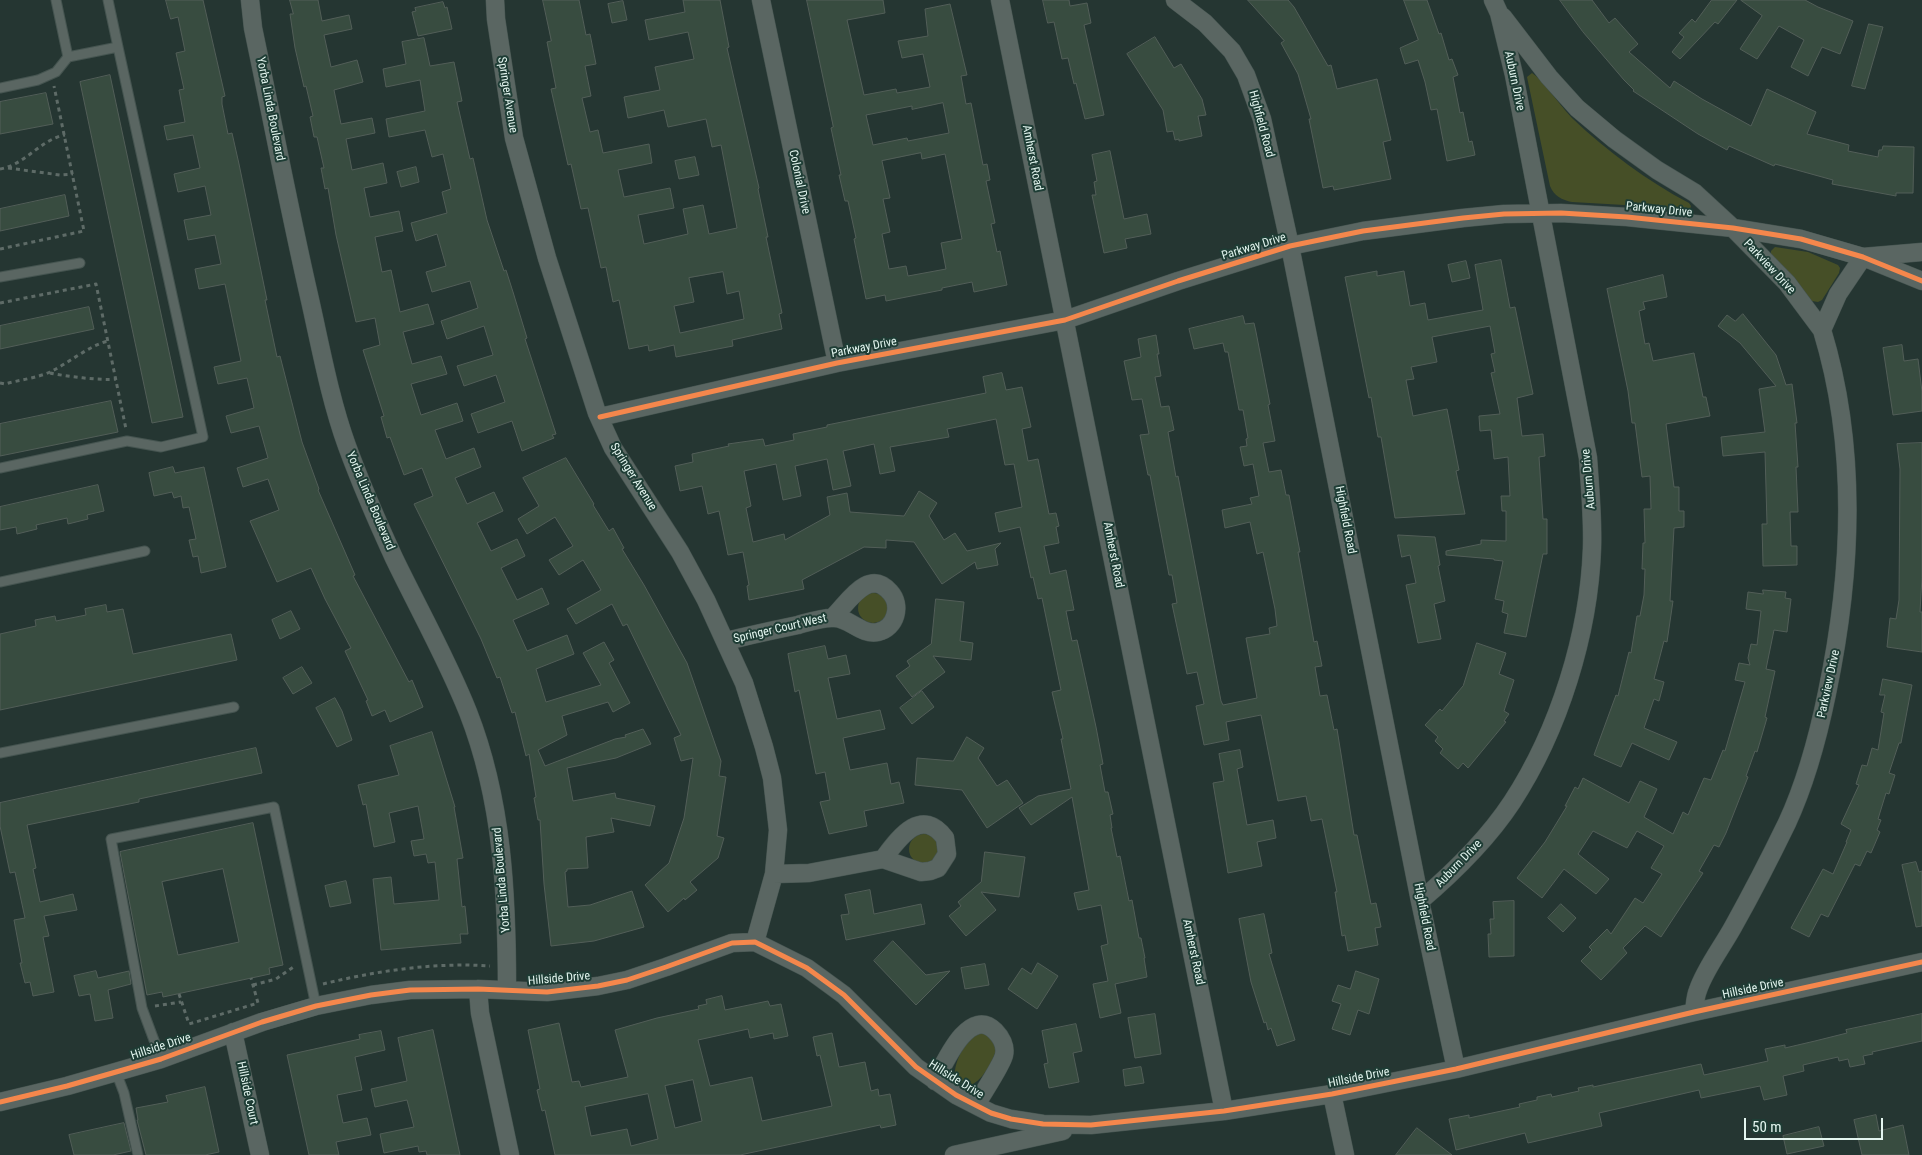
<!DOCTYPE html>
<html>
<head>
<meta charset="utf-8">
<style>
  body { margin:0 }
  #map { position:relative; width:1922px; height:1155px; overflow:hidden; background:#253632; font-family:"Roboto Condensed",sans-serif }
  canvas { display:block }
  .scale { position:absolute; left:1744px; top:1118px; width:139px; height:22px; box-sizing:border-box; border:2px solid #e3f5ef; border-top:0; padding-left:6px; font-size:15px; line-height:18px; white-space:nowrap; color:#e3f5ef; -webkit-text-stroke:4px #1e3d35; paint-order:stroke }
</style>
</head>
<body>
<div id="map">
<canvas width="1922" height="1155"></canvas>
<div class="scale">50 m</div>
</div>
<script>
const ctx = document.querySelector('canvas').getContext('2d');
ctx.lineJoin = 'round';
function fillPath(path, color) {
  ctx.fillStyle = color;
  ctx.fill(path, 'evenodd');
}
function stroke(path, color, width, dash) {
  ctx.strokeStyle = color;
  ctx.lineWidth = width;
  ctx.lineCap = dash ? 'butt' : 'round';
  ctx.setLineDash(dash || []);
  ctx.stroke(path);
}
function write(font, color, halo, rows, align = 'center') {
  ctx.font = font + ' "Roboto Condensed",sans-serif';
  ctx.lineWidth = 4;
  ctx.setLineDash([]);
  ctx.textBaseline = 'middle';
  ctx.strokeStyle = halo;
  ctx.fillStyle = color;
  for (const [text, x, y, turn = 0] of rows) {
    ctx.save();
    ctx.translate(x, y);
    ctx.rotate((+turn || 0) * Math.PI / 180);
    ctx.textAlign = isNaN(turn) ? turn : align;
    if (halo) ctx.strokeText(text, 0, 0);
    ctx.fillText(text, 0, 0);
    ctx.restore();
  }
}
fillPath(new Path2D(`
  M1532,73C1542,79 1562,108 1573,119C1607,151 1647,181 1689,203L1691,206L1690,210L1686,211L1642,206L1572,202C1562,200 1554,196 1550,186L1527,77Z
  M1775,247L1808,252L1838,265L1840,268L1839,273L1822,300L1818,302L1812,301L1798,284L1771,256V251Z
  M858 608a15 15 0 1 1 30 0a15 15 0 1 1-30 0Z
  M909 849a15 15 0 1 1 30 0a15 15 0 1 1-30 0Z
  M983,1033C988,1036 994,1039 996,1046C998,1057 971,1104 956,1078C951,1069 964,1043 972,1037C975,1034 978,1034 983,1033Z`), '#464f27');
const building = new Path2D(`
  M166,0H203L225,96L222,97V104L228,134L232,133L239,164L267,300H265L277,357L280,356L302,442L319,489L318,490L355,575L353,576L409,682L412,680L423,707L390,722L385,710L372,716L366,701L368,700L345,651L351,648L325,599L311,568L277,582L250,521L279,510L268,479L243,487L237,468L268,458L259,426L231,433L226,416L254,408L247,378L218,384L214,367L241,361L225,284L199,289L195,269L221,264L215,235L188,240L184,220L211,215L205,186L178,192L174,174L200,168L193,135L167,140L164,126L185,122L179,90L184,89L176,53L185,51L178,17L171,19Z
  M290,0H318L322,21L349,15L352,29L324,35L331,67L357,60L363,82L334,90L341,124L372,118L375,133L346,139L352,170L383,163L387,183L364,188L370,217L399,211L403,231L375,237L382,272L391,270L400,312L428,304L434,324L403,332L412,364L441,356L447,374L411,384L421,415L457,403L463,421L435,430L446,459L474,448L481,467L455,478L467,504L494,492L503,511L477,523L491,551L517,539L525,556L501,568L517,600L542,588L549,604L513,620L527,651L567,635L574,654L536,669L546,702L601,685L583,653L604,642L614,660L609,663L630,703L613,712L608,702L562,716L567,735L538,750L545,766L615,739L626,737L625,735L643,729L651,744L616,758L567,768L573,801L615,793L616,798L655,806L650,826L611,818L614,832L586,837L588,868L567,869V871L565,872L568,907L590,905L632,891L644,927L594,941L551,946L544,884L540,820H538L534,798L536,797L529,754L526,756L515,712L512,713L500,677L497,678L481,639L414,504L433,496L422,468L404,475L390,437L387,438L381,417L384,416L363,350L380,345L375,318L356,322L336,235L328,188L325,189L321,168H324L317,137H314L310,117L313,116L306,86L304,87L295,48L290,14H293Z
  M543,0H579L586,35L590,34L596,64L585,66L591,96L582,98L590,132L598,130L603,153L649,144L652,163L618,170L624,197L670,188L674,208L638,215L644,244L688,234L683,209L703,205L709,234L737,228L721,145L712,147L706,119L668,127L664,110L628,118L624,97L660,90L655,67L694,59L688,32L649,40L645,20L685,12L683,0H720L729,47L727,48L759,188L758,189L768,237H766L782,313L779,314L782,329L732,340L733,346L676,357L674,345L649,351L648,345L629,349L619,300L613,302L606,267L601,268L588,208L581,209L571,164L568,165L551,89L556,88L547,42L551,41ZM723,272L727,294L739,291L744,319L680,333L674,306L694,302L689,278Z
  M807,0H883L885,13L847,20L864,95L896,89L897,93L930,87L923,54L902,58L898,41L928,36L925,9L950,4L967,75L961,76L966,104L971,103L983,165L987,164L990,180L986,181L995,223L991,224L997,252L1000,251L1007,285L974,292L972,282L942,288V290L886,301L885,295L866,299L854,239L856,238L848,201H845L839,175H841L831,128L833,127ZM943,103L949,133L908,141L907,138L873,145L866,115L912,106V109ZM921,153L922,159L945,154L962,239L941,243L946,269L908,276L906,266L889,269L882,234L890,232L883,199L890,198L882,161Z
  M1043,0H1069L1070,6L1087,3L1091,23L1084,25L1104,115L1085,119L1076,83L1074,84L1068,58L1062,59L1054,22L1048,23Z
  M1248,0H1288L1294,7L1328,66L1331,65L1337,89L1377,79L1391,140L1383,142L1391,179L1334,190L1333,186L1323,188L1309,119H1311L1298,74L1281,43L1284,41Z
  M1404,0H1427L1439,34L1441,33L1449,60L1452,59L1458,75L1453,77L1460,113L1463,112L1469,142L1472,141L1475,155L1447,161L1437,109L1431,110L1425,82L1418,60L1405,64L1400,48L1418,40Z
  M1560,0H1592L1609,23L1615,18L1638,44L1629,52L1670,88L1674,81L1702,99L1751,126L1767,89L1816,112L1807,134L1849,145L1848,151L1878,157L1879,150H1882L1883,146L1914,147L1913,193H1896V196L1832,184L1833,180L1775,164L1774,166L1729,146L1727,150L1698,134L1633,91L1634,90L1624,80L1583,32Z
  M1712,0H1737L1718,24L1715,22L1680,59L1672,52L1684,37L1679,33L1692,19L1695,22Z
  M1741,0H1805L1818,7L1853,21L1840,54L1822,47L1808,76L1791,67L1804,40L1779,26L1757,59L1740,49L1762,16Z
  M623,1L627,20L612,23L608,4Z
  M443,2L445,8L447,7L452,29L418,36L412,12L416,11L415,8Z
  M1869,24L1883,27L1865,89L1852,86Z
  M1155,37L1174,68L1181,64L1202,99L1206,115L1198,116L1202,136L1179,141V139L1175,140L1173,131L1167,132L1163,110L1127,54Z
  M424,38L430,66L454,62L462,101L457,102L470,159L473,158L487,220L504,271L506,270L513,292L527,338L525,339L556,434L552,435L554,438L522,451L512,421L478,433L471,414L505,402L496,375L464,386L457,366L493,355L484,326L447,339L441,321L478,308L470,281L432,292L426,272L446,266L437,234L416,241L411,223L447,213L442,192L451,189L443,154L432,157L425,130L389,137L386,119L425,111L420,80L386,87L383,69L406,64L402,42Z
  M110,75L183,417L152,423L80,82Z
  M46,93L53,124L0,134V102Z
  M1110,151L1124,219L1147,214L1151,234L1125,239L1127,248L1104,253L1092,195H1096L1094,182L1097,181L1092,155Z
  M695,157L699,175L679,179L675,161Z
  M416,167L419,182L401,187L397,172Z
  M65,195L69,216L0,231V209Z
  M1501,260L1510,308L1515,307L1533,394L1517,398L1522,436L1543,434L1545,456L1539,457L1543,519H1547V554H1543L1526,637L1504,633L1508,614L1502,612L1504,601L1495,599L1503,561L1494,560V559L1446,555V551L1481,544V540L1506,541V511H1502L1501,496H1510L1508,457L1494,459L1491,430L1480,431L1479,416L1500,414L1491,373L1495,372L1491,354L1495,353L1490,326L1432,337L1437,362L1411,367L1414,379L1406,380L1413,416L1447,409L1459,470L1456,471L1465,514L1395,518L1381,437H1378L1371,397L1369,398L1345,277L1377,271V276L1404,271L1410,306L1425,303L1428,320L1483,310L1475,265Z
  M1466,261L1470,278L1452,282L1448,265Z
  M1663,275L1667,297L1643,302L1645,309L1639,311L1645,344L1649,343L1653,361L1694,353L1703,397H1706L1710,416L1666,424L1674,487H1679V511H1684V527L1674,528L1670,601H1673L1667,642L1664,641L1654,679L1664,682L1659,701L1654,699L1644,728L1677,742L1669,760L1632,743L1621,767L1594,755L1616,695L1618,696L1629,652L1631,653L1637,616H1640L1644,595L1645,569H1642L1643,543H1645L1644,509H1651L1650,476L1642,477L1635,423H1632L1628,391L1607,289Z
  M89,307L94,329L0,349V326Z
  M1743,314L1776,355L1786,385L1792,384L1797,423H1795L1798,467H1796L1798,512H1790L1791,546H1797V565L1763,566L1762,524H1767L1765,452L1723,456L1721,437L1765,432L1759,389L1776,386L1740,343L1718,326L1727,315L1735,321Z
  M1243,316L1245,324L1254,323L1256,332L1270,404L1268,405L1275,441L1263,443L1269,472L1281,470L1286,495H1289L1300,552H1298L1314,642L1317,641L1322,666L1315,667L1320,696L1327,695L1334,730L1337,729L1354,835H1357L1371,904L1376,903L1381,927L1375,928L1378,945L1348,951L1345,935L1342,936L1335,892H1337L1322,819L1311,821L1306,796L1278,801L1261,715L1226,722L1229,740L1204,745L1196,706L1204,704L1197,672L1187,674L1172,604L1177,603L1172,575H1169L1150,475H1148L1140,435L1149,434L1142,399L1132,400L1124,361L1141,357L1138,339L1156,335L1159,354H1157L1161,376L1155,377L1161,407L1169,406L1174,430L1168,432L1176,477L1178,476L1221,701L1223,705L1257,698L1246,638L1270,634L1269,628L1277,626L1275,609L1263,552L1257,554L1250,522L1225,528L1222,510L1252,504L1250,498L1259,496L1253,464L1244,466L1240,447L1247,446L1246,439L1248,438L1243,410H1239L1228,352H1225L1223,343L1194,349L1189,329Z
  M1902,345L1904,361L1918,359L1922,392V411L1893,415L1883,348Z
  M1002,373L1006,390L1022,387L1031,427L1022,429L1028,461L1038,459L1049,514L1056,513L1059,526L1056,527L1059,543L1044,546L1050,574L1066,570L1074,610L1066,611L1072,641L1077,640L1096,727L1103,764L1100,765L1105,792H1108L1113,814L1110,815L1112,828H1111L1117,857L1120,856L1129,901L1132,900L1139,938H1141L1145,958H1144L1147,977L1115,984L1121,1013L1100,1018L1093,984L1108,981L1101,946L1108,944L1101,905L1078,910L1074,893L1089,890L1072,797L1031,825L1019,808L1038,796L1071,789L1061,739H1063L1052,692L1061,690L1042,598L1038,599L1033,577L1031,578L1020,527L999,532L995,513L1022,507L1014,464L1005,465L996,419L947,429L949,437L890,447L895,471L880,474L874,444L843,451L851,486L833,490L827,459L795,466L801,496L783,500L776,464L744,471L751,506L746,508L753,542L784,534L785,540L830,515L827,497L847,493L850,512L904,516L919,491L937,503L929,516L944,540L955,533L967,551L1001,543L995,549L998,565L977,569L975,562L942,584L914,542L886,540V548L864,547L802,580L804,589L749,600L747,586L749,585L743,552L728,555L719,511L708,514L702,486L680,491L675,466L693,462L692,454L729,446L728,444L763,439L765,446L794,440L793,434L827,427V425L986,393L983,377Z
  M111,401L118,432L0,456V424Z
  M1922,443V577L1920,612H1922V652L1887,647L1890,618L1896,619L1899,600L1900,469L1897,444Z
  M566,458L594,504L593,505L609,531L613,528L624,548L622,549L644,585L687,663L721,761L719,776L726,777L717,836L724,838L718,858L690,882L697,890L685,900L684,898L668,912L645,885L669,863L684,818L693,758L681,761L674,738L681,735L627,624L623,626L612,604L576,624L567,609L601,590L583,560L559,575L549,560L573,546L555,517L527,534L518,519L539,506L523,478Z
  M173,467L175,473L204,467L226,567L201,573L198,556L193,557L189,540L196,539L189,507L183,508L181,496L174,498L172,492L154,496L149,473Z
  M98,485L104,511L87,515L88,519L68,524L67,518L36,525L37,529L17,534L16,527L0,530V507Z
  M1398,535L1435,537L1440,565L1438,566L1445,601L1434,604L1441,639L1418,643L1406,585L1416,583L1410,555L1402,557Z
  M1763,590L1786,592L1785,598L1791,599L1787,632L1774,630L1766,669L1775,671L1765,717L1767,718L1757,752L1755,751L1746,776L1748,777L1726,833L1719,847L1714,845L1699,871L1703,873L1661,937L1645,926L1623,948L1627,953L1601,980L1581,961L1592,950L1589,947L1607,929L1611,934L1635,898L1643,903L1662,874L1651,868L1664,846L1637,831L1627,848L1593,831L1578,854L1609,879L1596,894L1564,869L1542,898L1517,878L1545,842L1567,806H1565L1575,787L1578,789L1583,778L1629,803L1640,781L1657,789L1644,817L1673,834L1683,812L1688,815L1704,778L1711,780L1723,750L1725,751L1745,682L1735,680L1739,663L1750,665L1748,658L1751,644L1757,645L1761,611L1746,609L1748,592L1763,594Z
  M936,599L964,602L960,641L973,643L971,660L933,656L945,672L912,697L896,676L910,666L907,661L931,644Z
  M106,605L107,612L123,609L133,654L231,634L237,660L0,710V634L36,626L35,620L55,616L56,621L86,615L85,609Z
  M291,611L300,629L280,639L272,620Z
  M1477,643L1506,653L1499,674L1514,680L1504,711L1509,714L1504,721L1506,722L1468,768L1463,763L1458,769L1440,753L1443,749L1435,741L1438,737L1425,725L1440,709L1442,711L1463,686Z
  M825,646L828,659L846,655L850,674L828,678L837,719L880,710L885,729L843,738L850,770L887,763L891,784L899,782L904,803L864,811L867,826L829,834L820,802L830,800L825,772L816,774L799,690L795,692L788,654Z
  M302,667L312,683L293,694L283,678Z
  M1883,679L1912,685L1901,743H1899L1889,773L1895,775L1889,794L1886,793L1878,819L1881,820L1877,830L1880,832L1871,853L1867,851L1860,866L1855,864L1828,917L1821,914L1809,937L1791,928L1823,869L1833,874L1847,842H1846L1851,830L1841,824L1859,785L1856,784L1862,765L1867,766L1872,748L1878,750L1884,713L1881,712L1885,695H1880Z
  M922,691L934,707L912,724L900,708Z
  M335,698L342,711L352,740L337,747L316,708Z
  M432,732L455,807H454L463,858L457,859L462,907L465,906L468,934H460L461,943L381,950L373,879L391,877L394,904L439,900L435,862L428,863L426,854L414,856L411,841L424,839L418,806L389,813L395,842L374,847L366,804L363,805L358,785L399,775L390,746Z
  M967,737L984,748L978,758L997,786L1007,780L1023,803L987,828L962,790L915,785L917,758L953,761Z
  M256,748L262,773L139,799V802L27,825L36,868L33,869L40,902L73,894L77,910L44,916L49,936L43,937L54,992L33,996L30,982L25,983L20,963H22L14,920L25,918L15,872L10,873L0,826V803Z
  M1240,750L1243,767L1237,769L1247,825L1273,820L1276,838L1257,842L1262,866L1228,873L1213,783L1224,781L1219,754Z
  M253,823L283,965L269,968L270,974L163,997L162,992L147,995L120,852ZM223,869L239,942L178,955L162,882Z
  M985,852L1025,857L1019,897L981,892L996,910L966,936L949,916L961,906L958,902L981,882Z
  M1916,862L1919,872L1922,871V926L1916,927L1902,865Z
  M346,881L351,903L330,907L325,886Z
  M870,890L874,914L921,904L925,924L846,940L841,915L849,914L845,895Z
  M1514,901V956L1489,957L1488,934H1491L1490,919H1494L1493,902Z
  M1561,904L1576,918L1563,932L1548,918Z
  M1264,914L1272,953L1269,954L1295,1040L1277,1046L1271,1028L1268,1030L1266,1022L1264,1023L1251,982L1239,919Z
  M893,941L926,975L950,971L916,1005L874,961Z
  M1038,963L1058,976L1037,1009L1008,989L1022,968L1031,974Z
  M985,964L989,985L965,989L961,968Z
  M96,971L98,978L129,971L131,984L108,990L113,1018L95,1021L90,994L79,996L74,976Z
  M1356,971L1379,979L1369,1014L1358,1010L1350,1035L1332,1029L1341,1004L1332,1001L1338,985L1350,989Z
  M722,996L725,1010L768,1001L770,1006L781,1004L788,1036L774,1039L773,1033L750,1038L748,1029L698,1040L710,1086L752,1077L762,1121L832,1106L820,1055L817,1056L813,1037L832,1033L839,1067L865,1062L871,1091L878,1089L879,1096L890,1094L896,1125L881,1128L880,1125L740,1155H555L545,1110L542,1111L537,1090L540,1089L528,1030L559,1023L572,1082L579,1081L581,1087L628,1077L615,1030L657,1018L699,1009L698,1006L707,1004L706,1000ZM693,1080L702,1121L675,1128L665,1086ZM648,1094L658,1139L631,1146L627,1129L591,1136L585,1107Z
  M1155,1014L1161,1054L1135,1058L1128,1018Z
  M1922,1014V1041L1872,1052L1873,1054L1863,1056L1865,1064L1850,1067L1848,1059L1839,1061L1838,1057L1803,1065L1804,1071L1783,1076L1787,1095L1764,1100L1760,1086L1701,1098L1699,1090L1599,1113L1602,1126L1528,1143L1525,1133L1456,1150L1449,1119L1469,1115V1118L1520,1107L1519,1104L1537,1100V1097L1551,1094L1552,1097L1579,1091L1578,1088L1593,1085V1087L1701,1064L1704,1075L1741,1067L1768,1061L1765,1049L1785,1045V1048L1815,1041L1847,1033L1846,1030Z
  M1076,1024L1082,1051L1073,1053L1079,1082L1049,1088L1044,1064L1048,1063L1042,1031Z
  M433,1030L460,1155H427L426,1151L419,1152L418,1146L384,1153L380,1134L414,1127L407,1100L375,1107L371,1089L407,1081L398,1038Z
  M381,1031L385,1050L355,1057L362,1090L337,1095L343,1123L367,1118L371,1135L336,1142L339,1155H309L287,1055L360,1039L359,1035Z
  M1141,1067L1144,1083L1125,1086L1123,1070Z
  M205,1087L219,1152L205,1155H146L137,1120H138L136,1108L168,1102L166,1096Z
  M1876,1115L1879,1131L1903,1125L1909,1155H1862L1854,1120Z
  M124,1123L131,1151L113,1155H74L69,1135Z
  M1819,1127L1824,1146L1787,1154L1783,1136Z
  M1417,1128L1452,1155H1396Z`);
fillPath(building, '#384c40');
stroke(building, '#525e58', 1);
const service = new Path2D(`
  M56,0L68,57
  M108,0L118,47
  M0,88L38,80L56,72L68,57L118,47L203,437L161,447L127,441L0,468
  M0,277L80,263
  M0,582L145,551
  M0,753L234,707
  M161,1059L142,1008L111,839L274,807L316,1006
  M116,1072L124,1093L138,1155`);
const minor = new Path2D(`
  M250,0L253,28C272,118 289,209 310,300C321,349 330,399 347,446C361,484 377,521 394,558C419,610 447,659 468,712C503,801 507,896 507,990
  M495,0L496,19L514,138L547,258L597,413L613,448L680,552L706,600L744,683L764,747L772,778L778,830L774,874L755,942
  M761,0L837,363
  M1000,0L1224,1111
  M1175,0L1205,23L1232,51L1246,75L1262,119L1290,246L1420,901L1456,1069
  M1503,17L1549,77L1577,108L1614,139L1657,170L1695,193L1733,228L1787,283L1822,330
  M600,417L837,363L1065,320L1178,281L1290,246L1363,231L1463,218L1504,214L1561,213L1627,217L1733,228L1801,239L1863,257L1922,281
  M727,641C750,635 774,630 798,625C809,622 820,618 832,618C848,616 861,636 878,632C896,628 902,605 890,592C868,567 848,603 833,617
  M774,874L809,873L883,859L921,872L930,871L938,868L947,854L945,838C921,806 899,838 883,859
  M1420,901C1454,872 1487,840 1512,802C1559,730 1589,634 1592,548C1593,518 1590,488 1588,458L1514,75L1499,13L1493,0
  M478,989L480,1013L510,1155
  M1694,1012C1695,1005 1695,997 1698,990C1705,969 1722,947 1733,927C1752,893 1770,858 1787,823C1806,782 1818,737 1827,693C1852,574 1858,448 1822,330L1838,294L1863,257L1922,252
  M233,1032L260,1155
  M935,1081C944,1064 969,1005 995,1031C1001,1037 1006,1046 1004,1055C1002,1065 982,1094 976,1105
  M1332,1094L1345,1155
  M0,1102L67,1086L116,1072L161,1059L262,1022L316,1006L371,995L410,990L478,989L547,992L598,986L627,980L666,967L732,943L755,942L807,968L844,995L916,1067L956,1095L991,1113L1011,1119L1043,1124L1091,1125L1224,1111L1332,1094L1456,1069L1694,1012L1922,962
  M954,1155L1063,1131`);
stroke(service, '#455450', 11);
stroke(minor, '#455450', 19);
stroke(new Path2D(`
  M8,168L60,175L73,174
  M0,169C25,165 41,139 65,135
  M0,249L84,231L54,86
  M0,303L96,284L126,429
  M50,373C63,376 103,381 116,379
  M0,383L5,384C19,380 37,378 50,372C69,363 88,346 108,341
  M323,984C376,971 435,962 490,966
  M253,985L276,979L295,966
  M179,994L189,1024L258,1003L251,978
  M155,1006L181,1002`), '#5e6b67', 3, [4, 4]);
stroke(service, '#5a6662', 9);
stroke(minor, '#5a6662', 18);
stroke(new Path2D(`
  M600,417L837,363L1065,320L1178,281L1290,246L1363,231L1463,218L1504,214L1561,213L1627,217L1733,228L1801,239L1863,257L1922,281
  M0,1102L67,1086L116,1072L161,1059L262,1022L316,1006L371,995L410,990L478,989L547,992L598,986L627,980L666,967L732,943L755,942L807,968L844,995L916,1067L956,1095L991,1113L1011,1119L1043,1124L1091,1125L1224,1111L1332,1094L1456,1069L1694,1012L1922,962`), '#f5874c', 5);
write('12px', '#e3f5ef', '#1e3d35', [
  ["Auburn Drive",1514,81,78],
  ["Springer Avenue",507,95,81],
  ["Yorba Linda Boulevard",270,109,79],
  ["Highfield Road",1261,124,75],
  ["Amherst Road",1032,158,79],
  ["Colonial Drive",799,182,78],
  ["Parkway Drive",1659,210,6],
  ["Parkway Drive",1254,247,-17],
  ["Parkview Drive",1769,267,47],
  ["Parkway Drive",864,348,-11],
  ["Springer Avenue",633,477,58],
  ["Auburn Drive",1589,479,-95],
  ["Yorba Linda Boulevard",370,501,67],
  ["Highfield Road",1345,520,79],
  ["Amherst Road",1113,555,79],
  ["Springer Court West",780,629,-13],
  ["Parkview Drive",1829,684,-78],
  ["Auburn Drive",1459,864,-46],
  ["Yorba Linda Boulevard",502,880,-95],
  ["Highfield Road",1424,917,79],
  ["Amherst Road",1193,952,78],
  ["Hillside Drive",559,979,-5],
  ["Hillside Drive",1753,989,-12],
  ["Hillside Drive",161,1047,-18],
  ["Hillside Drive",1359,1078,-11],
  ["Hillside Drive",956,1080,32],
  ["Hillside Court",247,1093,78]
]);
</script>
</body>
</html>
